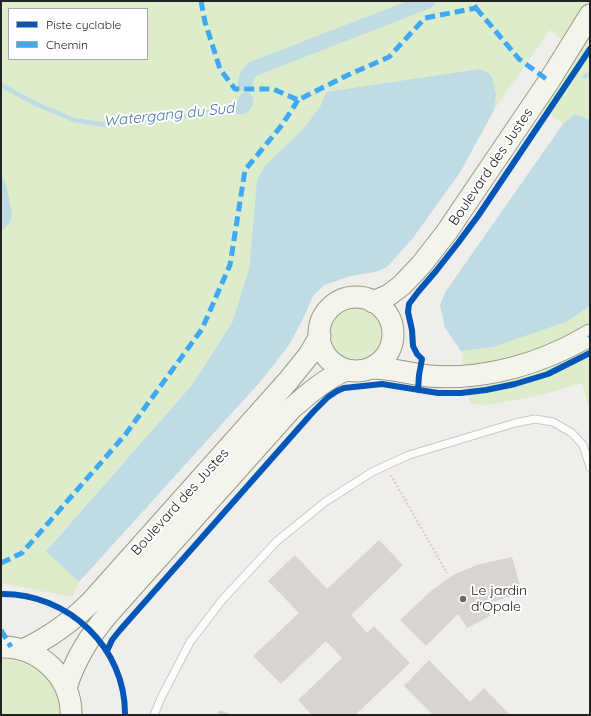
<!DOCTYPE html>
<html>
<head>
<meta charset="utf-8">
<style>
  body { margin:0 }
  #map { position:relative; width:591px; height:716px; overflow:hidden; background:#f0eeeb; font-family:Quicksand,sans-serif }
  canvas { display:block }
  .frame { position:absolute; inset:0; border:2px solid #222; pointer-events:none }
  .legend { position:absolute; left:8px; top:8px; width:140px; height:52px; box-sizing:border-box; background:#fff; border:1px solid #a7a7a7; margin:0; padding:5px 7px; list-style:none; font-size:12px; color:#222 }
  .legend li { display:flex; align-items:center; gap:8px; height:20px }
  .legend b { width:20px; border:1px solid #a7a7a7 }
</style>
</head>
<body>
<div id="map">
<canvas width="591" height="716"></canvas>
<div class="frame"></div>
<ul class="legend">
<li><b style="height:5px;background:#0057b8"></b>Piste cyclable</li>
<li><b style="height:5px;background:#3fa9f5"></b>Chemin</li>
</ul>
</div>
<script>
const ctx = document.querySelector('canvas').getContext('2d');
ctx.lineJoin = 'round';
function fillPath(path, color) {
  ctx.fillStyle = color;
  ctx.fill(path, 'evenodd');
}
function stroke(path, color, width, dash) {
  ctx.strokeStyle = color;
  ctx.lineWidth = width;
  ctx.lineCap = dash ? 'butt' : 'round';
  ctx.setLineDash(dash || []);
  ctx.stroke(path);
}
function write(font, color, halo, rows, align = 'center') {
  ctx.font = font + ' Quicksand,sans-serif';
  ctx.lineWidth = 4;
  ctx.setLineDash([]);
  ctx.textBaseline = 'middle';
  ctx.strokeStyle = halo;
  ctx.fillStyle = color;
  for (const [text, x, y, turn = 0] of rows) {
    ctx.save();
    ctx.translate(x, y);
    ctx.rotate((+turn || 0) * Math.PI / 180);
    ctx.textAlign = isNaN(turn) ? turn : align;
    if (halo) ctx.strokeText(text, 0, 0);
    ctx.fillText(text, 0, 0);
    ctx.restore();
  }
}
fillPath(new Path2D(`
  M1,1H590V125L588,119L575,114L563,124L543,109L578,53L550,30L494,110L496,95L494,88L326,92L321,105L305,127L265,166L257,180L249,269L232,323L192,385L46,550L79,582L72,597L1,583V228L4,229L6,184L1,174ZM9,9H147V59H9Z
  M590,306V412L582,383L541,395L489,405L470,404L461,351L493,347L566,322Z
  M328 335a29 29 0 1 1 58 0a29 29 0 1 1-58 0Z
  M1,659C33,658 60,682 60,715H1Z`), '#ddeccb');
fillPath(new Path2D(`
  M480,69L488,73L492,77L496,95L494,110L461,171L413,238L387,267L375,272L351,276L324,285L313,296L302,321L289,345L260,382L79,582L46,551L192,385L232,323L249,269L257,180L265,166L305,127L321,105L326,92Z
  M575,114L588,119L590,125V306L566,322L493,347L461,351L445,328L440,305L446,291L563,124Z
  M1,174L6,184L12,214L11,221L4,229L1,228Z`), '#bfdbe3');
stroke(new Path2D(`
  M585,76L590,75
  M1,85L36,104L74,120L106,125L151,121L241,107`), '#bfdbe3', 4.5);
stroke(new Path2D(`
  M245,84L248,74L253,69L428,1
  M241,107L245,104L246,100`), '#bfdbe3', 15);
fillPath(new Path2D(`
  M379,540L403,565L351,615L367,633L374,626L410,663L355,715H312L298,700L342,658L326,641L281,684L253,656L299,613L268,581L295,555L327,589Z
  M512,557L522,593L485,604L490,616L467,628L458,614L426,646L400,620L431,591L453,575L477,565Z
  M429,660L470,702L484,688L510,715H433L404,686Z
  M219,710L234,715H217Z`), '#d7d4d2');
const lane = new Path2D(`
  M154,715L161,698L190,642L223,599L277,541L325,502L372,472L409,455L515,423L535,419L553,422L572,433L583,445L590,467`);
const secondary = new Path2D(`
  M319 334a37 37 0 1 1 74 0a37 37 0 1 1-74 0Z
  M373,302L389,295L402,285L421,265L446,233L549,81L590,15
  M371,368C391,368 410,374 429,376C475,380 525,368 566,348C574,344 582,340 590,335
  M1,647C39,646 72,677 71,715
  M23,650C49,638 71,622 91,602L288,381L309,355L320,336
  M66,688C75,659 90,635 109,613L291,409C308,394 325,379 346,370`);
stroke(lane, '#c9c8c7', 9);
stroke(secondary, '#999a82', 23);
stroke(new Path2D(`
  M391,475L447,573`), '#dccecd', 2.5, [2, 2]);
stroke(lane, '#fdfcfc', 7);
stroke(secondary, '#f4f4ed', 21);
stroke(new Path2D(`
  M201,1L205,22L220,69L235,89H273L298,100L348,75L389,57L425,18L476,8L472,1
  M476,8L519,59L549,81
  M589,335L590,336
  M1,563L22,553L125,435L202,329L230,265L245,170L282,125L298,100
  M1,630L11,647`), '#3fa9f5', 5, [10, 5]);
stroke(new Path2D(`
  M418,390L419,375L422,359L417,354L413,346L412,330L408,312L409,304L418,292L436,271L458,243L478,216L590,49
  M1,594C68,593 126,648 125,715
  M107,651L112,640L120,630L313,412L328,397L337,391L344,388L382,384L438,393H461L486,390L515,384L548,374L590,353`), '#0057b8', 6);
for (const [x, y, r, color] of [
  [463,599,4,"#6a6968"]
]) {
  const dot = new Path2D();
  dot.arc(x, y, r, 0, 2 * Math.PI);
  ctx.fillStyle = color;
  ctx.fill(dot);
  stroke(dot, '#fff', 1.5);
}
write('14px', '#222', '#fff', [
  ["Boulevard des Justes",491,167,-56],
  ["Boulevard des Justes",180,502,-48]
]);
write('14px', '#222', '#fff', [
  ["Le jardin",471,591],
  ["d'Opale",471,607]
], 'left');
write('italic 15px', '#4a7aab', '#fff', [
  ["Watergang du Sud",169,115,-6]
]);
</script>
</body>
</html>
